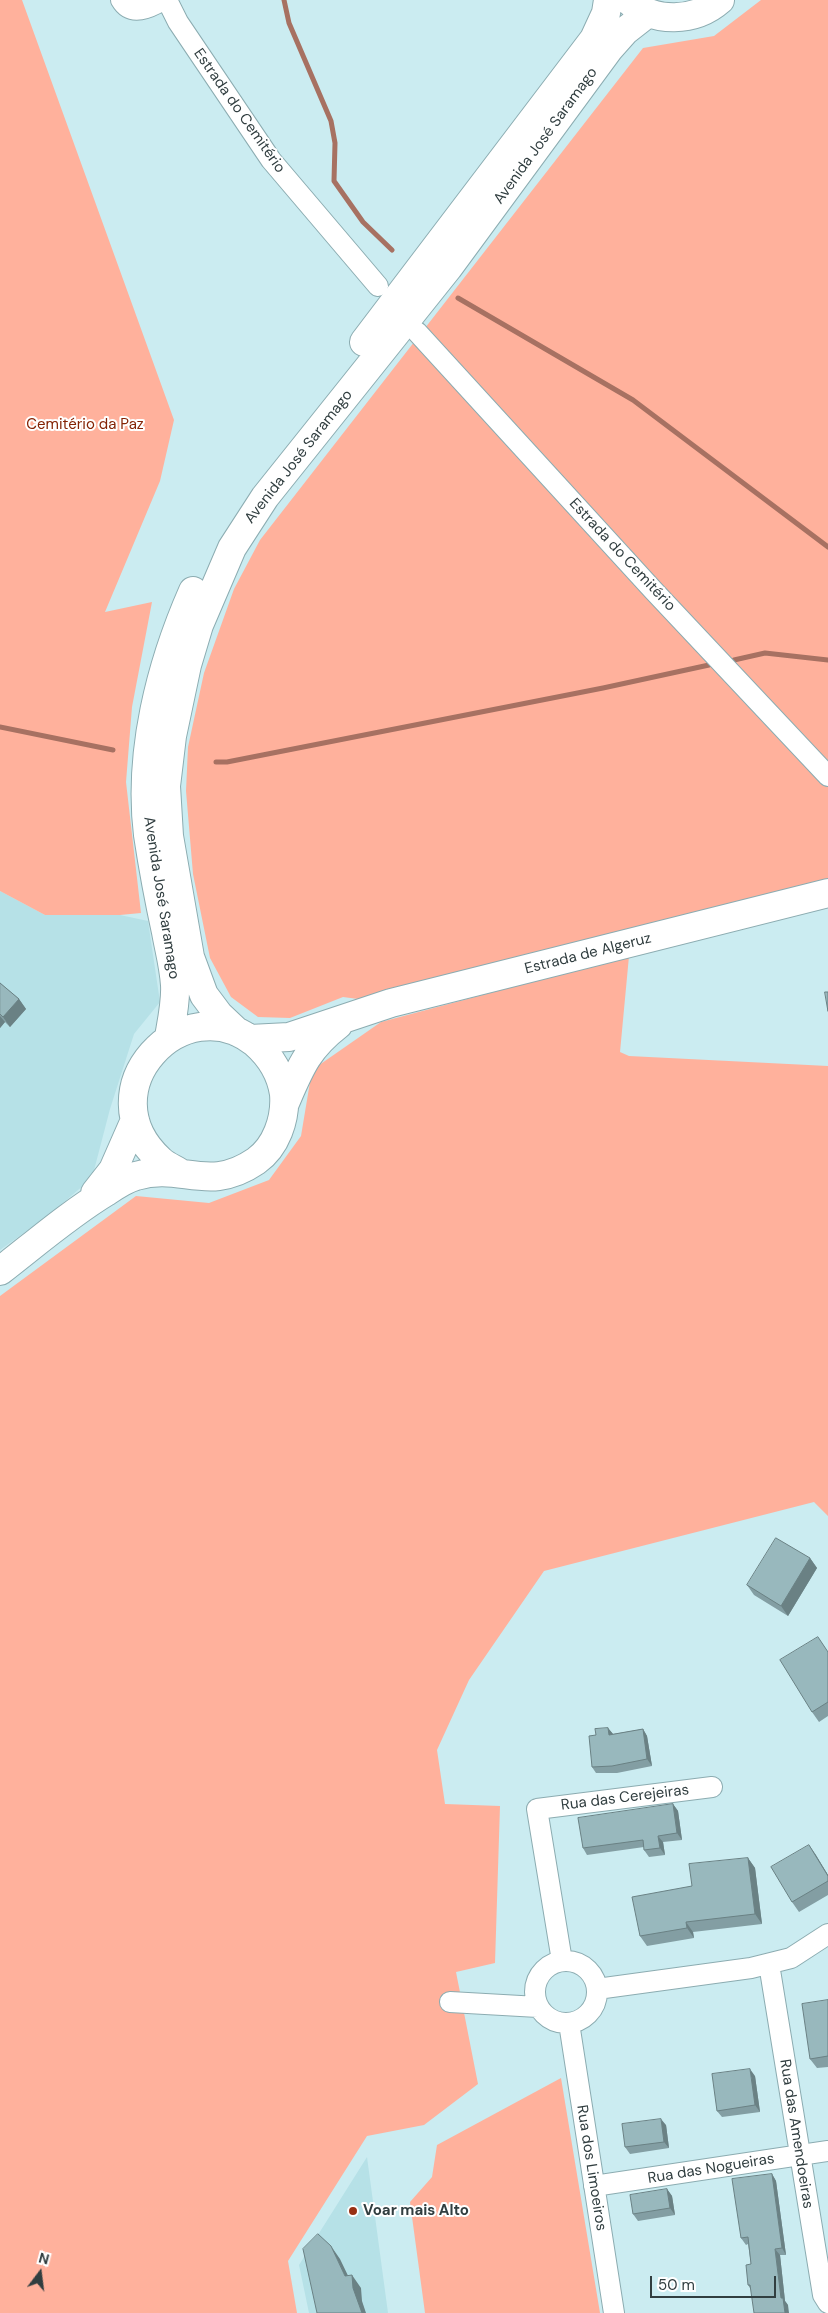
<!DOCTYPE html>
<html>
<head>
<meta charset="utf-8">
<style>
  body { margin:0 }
  #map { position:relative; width:828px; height:2313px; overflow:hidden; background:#cbecf1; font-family:"DM Sans",sans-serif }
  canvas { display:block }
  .north { position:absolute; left:15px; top:2248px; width:50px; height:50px; -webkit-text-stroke:4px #fff; paint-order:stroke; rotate:15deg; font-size:14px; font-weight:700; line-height:20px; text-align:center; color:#313e40 }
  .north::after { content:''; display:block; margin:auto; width:18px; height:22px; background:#313e40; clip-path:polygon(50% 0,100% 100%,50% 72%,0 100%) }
  .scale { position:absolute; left:650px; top:2276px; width:126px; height:22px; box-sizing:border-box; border:2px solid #313e40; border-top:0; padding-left:6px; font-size:15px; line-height:18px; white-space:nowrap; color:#313e40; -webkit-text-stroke:4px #fff; paint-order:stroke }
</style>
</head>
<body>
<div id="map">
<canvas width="828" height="2313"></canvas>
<div class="north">N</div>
<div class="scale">50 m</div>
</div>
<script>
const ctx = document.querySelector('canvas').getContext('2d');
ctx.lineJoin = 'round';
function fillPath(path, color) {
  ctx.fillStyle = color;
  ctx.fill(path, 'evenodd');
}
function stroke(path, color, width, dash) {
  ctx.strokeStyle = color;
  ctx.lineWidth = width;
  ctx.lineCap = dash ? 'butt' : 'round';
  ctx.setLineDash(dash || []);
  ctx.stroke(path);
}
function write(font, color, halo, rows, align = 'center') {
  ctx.font = font + ' "DM Sans",sans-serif';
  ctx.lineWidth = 4;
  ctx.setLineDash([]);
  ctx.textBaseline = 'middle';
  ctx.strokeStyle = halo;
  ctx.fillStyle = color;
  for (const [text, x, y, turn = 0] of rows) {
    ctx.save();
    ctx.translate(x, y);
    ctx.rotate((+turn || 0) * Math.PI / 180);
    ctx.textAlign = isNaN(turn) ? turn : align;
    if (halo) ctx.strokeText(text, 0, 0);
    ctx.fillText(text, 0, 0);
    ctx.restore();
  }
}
fillPath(new Path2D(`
  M0,891L45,915H120L148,921L160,1002L134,1034L110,1109L92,1178L49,1215L0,1250Z
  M367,2157L388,2313H309L299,2265Z`), '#b6e1e7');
fillPath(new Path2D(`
  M0,0H22L174,420L160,481L105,612L152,602L132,707L126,782L141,913L120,915H45L0,891Z
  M761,0H828V895L373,1001L343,997L290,1018L258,1017L231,997L210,958L193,874L186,791L188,747L204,673L234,589L260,540L643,48L714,36Z
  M629,956L620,1052L629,1056L828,1066V1516L814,1502L544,1571L469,1680L437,1750L445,1804L500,1806L495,1963L456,1972L478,2084L424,2125L367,2136L288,2261L297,2313H0V1296L136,1196L209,1203L269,1180L301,1136L312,1070L381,1022Z
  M561,2078L600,2313H425L410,2202L432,2177L437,2145Z`), '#ffb19c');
stroke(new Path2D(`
  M284,0L289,23L331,121L335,143L334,181L363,222L392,250
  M458,298L633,400L828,547
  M734,660L765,653L828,660
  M0,727L113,750
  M216,762H227L603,688L709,665`), '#a77162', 5);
const street = new Path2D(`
  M121,0C131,17 150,8 163,0
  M167,0L178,22L271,160L378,286
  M417,332L653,590L828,776
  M535 1992a31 31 0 1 1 62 0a31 31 0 1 1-62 0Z
  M562,1961L537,1809L712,1787
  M769,1964L823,2295L828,2303
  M597,1989L751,1968L791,1958L828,1934
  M450,2002L538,2007
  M569,2023L614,2313
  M594,2186L828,2151`);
const secondary = new Path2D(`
  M628,0C654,24 695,22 720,0
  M364,342L594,39L606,13L608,0
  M237,1032L219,1015L204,995L190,957L169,836L166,786L172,736L187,665L199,625L232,548L265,497L448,268L609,49L625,31L648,13
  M169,1037C172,1020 176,1002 175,985C174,967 169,949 166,932C159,900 153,868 148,835C138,753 160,666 193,591
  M250,1039L289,1037L391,1003L828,893
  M285,1103C300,1068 307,1049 338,1025
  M95,1193L113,1170L135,1120
  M0,1271C35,1244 68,1215 106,1192C115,1186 125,1179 136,1176C182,1162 208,1194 256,1161C276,1147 286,1119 284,1094C281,1074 271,1057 255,1043C184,985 84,1090 160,1160C166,1166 175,1169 182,1174`);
stroke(street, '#8cacb1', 22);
stroke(secondary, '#8cacb1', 30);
stroke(street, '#fff', 20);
stroke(secondary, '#fff', 28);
fillPath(new Path2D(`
  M0,983L19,999L26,1009L10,1027L5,1022L0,1028Z
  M810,1558L817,1568L788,1616L754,1595L747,1585Z
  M828,1651V1716L819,1722L812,1712Z
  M608,1728L613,1734L643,1729L647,1736L652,1766L617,1773H596L592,1767L596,1735Z
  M673,1804L678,1811L682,1840L663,1842L665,1855L649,1857L644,1850V1847L587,1855L583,1848Z
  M809,1845L828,1875V1895L799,1912L792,1902Z
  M748,1858L755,1868L762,1924L693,1932L694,1938L647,1946L640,1936L692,1886Z
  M828,2000V2067L817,2068L810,2059Z
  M755,2076L760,2112L722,2117L717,2111Z
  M666,2125L669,2148L630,2154L625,2147Z
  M772,2174L776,2181L786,2255H780L785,2301L788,2305L750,2288L748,2285L751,2264L748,2244L746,2245L741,2238Z
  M667,2189L672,2196L675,2215L638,2221L633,2214Z`), '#839ea3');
fillPath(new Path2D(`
  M19,999L26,1009L10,1027L3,1017Z
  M0,1016L5,1022L0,1028Z
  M810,1558L817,1568L788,1616L781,1606Z
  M608,1728L613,1734L609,1735Z
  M643,1729L647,1736L652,1766L647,1759Z
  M673,1804L678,1811L682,1840L677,1833Z
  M658,1836L663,1842L665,1855L660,1848Z
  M809,1845L816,1855L828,1875V1876Z
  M748,1858L755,1868L762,1924L755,1914Z
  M686,1922L693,1932L694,1938L687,1928Z
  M750,2069L755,2076L760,2112L755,2105Z
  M661,2119L666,2125L669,2148L664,2142Z
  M772,2174L776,2181L786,2255L782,2248Z
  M667,2189L672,2196L675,2215L670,2208Z
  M331,2246L340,2259L352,2284V2275L361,2288L362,2301L366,2313H362L345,2276Z
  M775,2249L780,2255L785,2301L788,2305L789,2313H785L781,2298Z`), '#6a8184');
const building = new Path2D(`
  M0,983L19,999L3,1017L0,1014Z
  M825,992H828V1011Z
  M776,1538L810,1558L781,1606L747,1585Z
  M818,1637L828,1652V1702L812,1712L780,1660Z
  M608,1728L609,1735L643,1729L647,1759L612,1766L592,1767L589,1736L596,1735L595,1729Z
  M673,1804L677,1833L658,1836L660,1848L644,1850L643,1840L583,1848L578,1818Z
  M809,1845L828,1876V1881L792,1902L771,1867Z
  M748,1858L755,1914L686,1922L687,1928L640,1936L632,1897L692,1886L689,1864Z
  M828,2000V2056L810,2059L802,2004Z
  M750,2069L755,2105L717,2111L712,2074Z
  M661,2119L664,2142L625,2147L622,2124Z
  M772,2174L782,2248L775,2249L781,2298H783L785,2313H754L750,2285H748L746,2265L751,2264L748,2237L741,2238L732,2179Z
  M667,2189L670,2208L633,2214L630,2195Z
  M318,2234L331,2246L345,2276L352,2275L353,2288L362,2313H317L303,2249Z`);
fillPath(building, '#98b8bd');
stroke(building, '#6a8184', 1);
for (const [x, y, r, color] of [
  [353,2211,5,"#983013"]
]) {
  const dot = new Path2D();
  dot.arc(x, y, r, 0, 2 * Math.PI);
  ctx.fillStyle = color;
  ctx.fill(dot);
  stroke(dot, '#fff', 2);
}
write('15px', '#313e40', '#fff', [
  ["Estrada do Cemitério",239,111,55],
  ["Avenida José Saramago",546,136,-54],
  ["Avenida José Saramago",299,457,-52],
  ["Estrada do Cemitério",622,555,47],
  ["Avenida José Saramago",161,898,81],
  ["Estrada de Algeruz",588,954,-14],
  ["Rua das Cerejeiras",625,1798,-7],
  ["Rua das Amendoeiras",796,2134,81],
  ["Rua dos Limoeiros",591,2168,81],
  ["Rua das Nogueiras",711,2169,-9]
]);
write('15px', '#842305', '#fff', [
  ["Cemitério da Paz",85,425]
]);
write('bold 15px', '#313e40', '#fff', [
  ["Voar mais Alto",363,2211]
], 'left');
</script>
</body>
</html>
